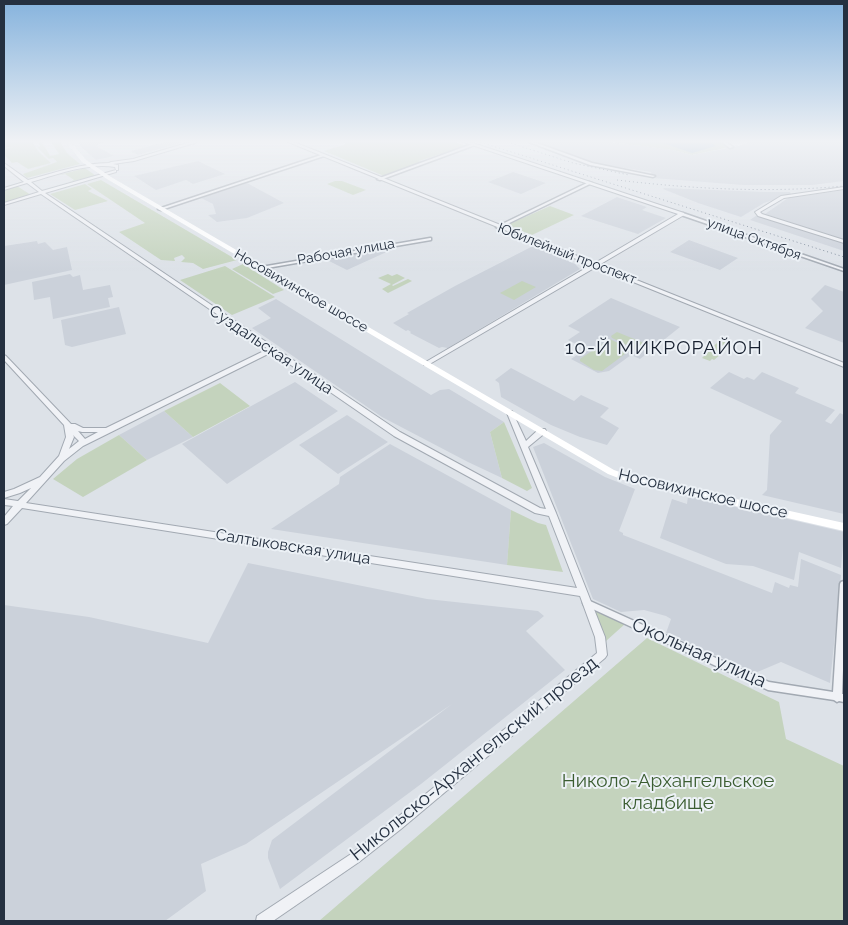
<!DOCTYPE html>
<html>
<head>
<meta charset="utf-8">
<style>
  body { margin:0 }
  #map { position:relative; width:848px; height:925px; overflow:hidden; background:#dde2e8; font-family:Raleway,sans-serif }
  canvas { display:block }
  .frame { position:absolute; inset:0; border:5px solid #253040; pointer-events:none }
</style>
</head>
<body>
<div id="map">
<canvas width="848" height="925"></canvas>
<div class="frame"></div>
</div>
<script>
const ctx = document.querySelector('canvas').getContext('2d');
ctx.lineJoin = 'round';
function fillPath(path, color) {
  ctx.fillStyle = color;
  ctx.fill(path, 'evenodd');
}
function stroke(path, color, width, dash) {
  ctx.strokeStyle = color;
  ctx.lineWidth = width;
  ctx.lineCap = dash ? 'butt' : 'round';
  ctx.setLineDash(dash || []);
  ctx.stroke(path);
}
function write(font, color, halo, rows, align = 'center') {
  ctx.font = font + ' Raleway,sans-serif';
  ctx.lineWidth = 4;
  ctx.setLineDash([]);
  ctx.textBaseline = 'middle';
  ctx.strokeStyle = halo;
  ctx.fillStyle = color;
  for (const [text, x, y, turn = 0] of rows) {
    ctx.save();
    ctx.translate(x, y);
    ctx.rotate((+turn || 0) * Math.PI / 180);
    ctx.textAlign = isNaN(turn) ? turn : align;
    if (halo) ctx.strokeText(text, 0, 0);
    ctx.fillText(text, 0, 0);
    ctx.restore();
  }
}
fillPath(new Path2D(`
  M79,142H103L96,146L114,156L96,160L81,147Z
  M164,142H185L138,155L131,151Z
  M534,142H610L673,150L692,155L747,144L746,142H844V181L812,185H743L652,178L651,172L591,163Z
  M198,161L225,174L193,184L186,180L156,190L134,176Z
  M513,172L546,183L521,194L488,182Z
  M247,183L284,203L247,218L217,222L208,215L216,214L213,204L201,198Z
  M664,188L765,192H790L791,194L764,203L741,217L698,203L663,189Z
  M844,190V240L765,214L788,198Z
  M617,197L647,207L642,210L666,218L638,234L581,216Z
  M757,215L844,243V251L750,220Z
  M689,240L738,258L720,270L670,252Z
  M37,241L38,244L45,242L53,250L67,247L72,270L4,285V246Z
  M533,246L575,264L580,269L448,348L442,347L439,348L410,333L411,332L408,330L406,331L393,323L409,314L407,313L455,286Z
  M389,247L391,250L347,270L327,260L326,257Z
  M70,274L73,277L80,275L83,290L110,285L113,297L108,298L110,307L53,319L50,297L34,300L32,282Z
  M825,285L844,292V343L805,328L823,311L811,299Z
  M611,298L680,327L640,359L631,355L609,371L598,373L571,359L586,349L568,340L580,332L568,326Z
  M276,299L431,395L440,390L449,389L504,422L490,432L502,478L468,462L382,417L252,328L271,318L258,308Z
  M119,307L126,334L72,347L65,345L61,320Z
  M511,368L574,401L581,395L609,408L600,417L619,428L607,445L580,437L551,425L501,397L499,383L495,380Z
  M729,372L744,379L747,377L754,380L762,372L799,388L795,393L835,410L825,421L831,424L840,413L844,415V514L762,495L767,490L770,435L782,421L710,388Z
  M295,382L338,411L227,484L182,444Z
  M164,411L193,437L147,460L119,435Z
  M347,415L388,442L338,474L299,445Z
  M544,443L605,477L635,489L619,531L623,533V535L772,593L775,582L789,588L790,585L798,587L801,559L841,575L830,683L781,662L755,673L666,633L671,619L666,616L644,610L621,612L593,599L533,447Z
  M390,444L511,510L507,565L271,529L339,484L340,477Z
  M688,496L844,532L841,568L799,552L794,580L753,566L726,564L660,538L672,499L687,504Z
  M248,563L427,599L538,611L544,616L526,631L565,670L421,784L280,889L268,858V852L272,840L452,704L246,844L201,864L206,891L165,921H4V605L89,617L208,643Z`), '#cbd1da');
fillPath(new Path2D(`
  M4,142H32L39,152L51,163L28,169L17,162L12,163L4,155V149L13,147L4,148Z
  M38,142H42L50,156L59,154L51,142H60L67,153L80,164L27,178L23,174L57,162L53,158L49,159L37,147L40,146Z
  M343,142H455L466,146L419,161L421,162L384,176L324,151L346,144Z
  M610,142H718L730,147L692,155L673,150Z
  M85,168L96,176L69,182L74,180L65,174L55,176Z
  M101,180L237,260L203,269L193,263L181,262L185,258L182,255L174,258L175,261L161,260L119,232L145,223L87,184Z
  M335,181H342L366,190L353,195L327,184Z
  M85,184L92,189L88,191L108,201L75,210L50,194Z
  M17,186L31,195L4,203V189Z
  M550,206L574,215L532,235L507,225Z
  M243,264L284,290L273,294L232,269Z
  M225,266L275,297L232,315L180,280Z
  M388,274L392,276L397,274L405,278L392,285L393,286L408,279L412,281L388,293L382,289L391,284L378,278Z
  M522,281L536,287L514,300L500,293Z
  M617,332L644,343L645,345L637,350L612,338L611,336Z
  M610,339L626,347L629,351L602,371L594,370L580,361V359Z
  M721,340L732,345L714,360L712,359L710,361L702,358L704,356L702,355Z
  M220,383L250,406L193,437L164,411Z
  M504,422L532,488L527,491L502,478L490,432Z
  M119,435L147,460L83,497L53,479L77,459Z
  M511,510L538,523L546,525L563,572L507,565Z
  M593,609L625,624L606,641Z
  M647,638L779,702L786,739L844,766V921H319Z`), '#c4d3bd');
fillPath(new Path2D(`
  M660,142H710L716,146L692,153Z`), '#94b2cc');
const minor = new Path2D(`
  M529,142H534L592,163L655,176L653,177L590,165Z
  M722,142H726L733,147L730,148Z
  M472,144L475,145L380,180L377,179Z
  M321,155L324,156L161,210L158,209Z
  M589,182L592,183L499,228L496,227Z
  M681,213H683L844,269V271L681,215Z
  M430,238H431V240L261,269L259,268L261,267Z
  M844,581V645L842,694H844V702L839,701L837,702L834,700L768,690L584,605L583,603L584,601L587,600L590,601L769,682L833,692L840,584L841,582Z`);
const tertiary = new Path2D(`
  M190,142H198L134,161L113,164L118,165V170H116L115,167C89,162 55,175 31,182L42,191L116,170V172L45,193L400,432L540,508L546,509L507,413L510,411H512L526,441L539,429H545L546,431L545,433L528,447L556,513L605,637L607,655L605,658L401,829L359,862L273,921H256L257,916L351,854L393,821L597,653L595,637L580,596L22,508L7,524L4,525V517L13,506L4,505V499L18,501L31,488L20,493L4,498V492L14,489L40,477L59,456L66,437L64,425L4,360V355L6,356L71,424H75L83,428H106L268,349L41,194L4,205V203L39,192L27,183L4,190V188L24,182L4,166V163L28,180C54,173 82,163 109,163L111,162L133,159ZM272,352L394,436L535,513L549,516L577,588L26,503L64,461L83,446ZM78,431L82,432H98L85,439ZM73,435L79,441L69,449L74,437Z
  M288,142H294L595,263L678,214L463,142H470L684,213V215L599,265L844,363V367L596,267L428,365H424V363L591,265Z
  M844,187V189L784,198L760,212L762,214L844,240V243L758,216L755,212L781,196Z`);
stroke(minor, '#a2a9b2', 3);
stroke(tertiary, '#a2a9b2', 2);
fillPath(minor, '#f0f2f6');
fillPath(tertiary, '#f0f2f6');
fillPath(new Path2D(`
  M66,142H71L86,160L111,177L614,470L628,475L844,523V531L626,481L608,474L107,179L82,162Z`), '#fff');
stroke(new Path2D(`
  M480,142L844,257
  M507,142L573,163L629,175
  M617,180C693,189 768,193 844,186`), '#758293', 1, [1, 3]);
const sky = ctx.createLinearGradient(0, 0, 0, 272);
sky.addColorStop(0, '#86b3dd');
sky.addColorStop(0.52, '#f0f2f5');
sky.addColorStop(1, '#f0f2f500');
ctx.fillStyle = sky;
ctx.fillRect(0, 0, 848, 272);
write('14px', '#253040', '#ecf1f6', [
  ["улица Октября",754,239,20],
  ["Рабочая улица",346,252,-10],
  ["Юбилейный проспект",567,254,21],
  ["Носовихинское шоссе",301,291,30]
]);
write('16px', '#253040', '#ecf1f6', [
  ["Суздальская улица",271,350,34],
  ["Носовихинское шоссе",703,494,13],
  ["Салтыковская улица",293,547,9]
]);
ctx.letterSpacing = '1px';
write('19px', '#182130', '#ecf1f6', [
  ["10-Й МИКРОРАЙОН",664,348]
]);
ctx.letterSpacing = '0px';
write('19px', '#253040', '#ecf1f6', [
  ["Окольная улица",699,653,24],
  ["Никольско-Архангельский проезд",474,759,-39]
]);
write('19px', '#3b5d31', '#ecf1f6', [
  ["Николо-Архангельское",668,781],
  ["кладбище",668,803]
]);
</script>
</body>
</html>
